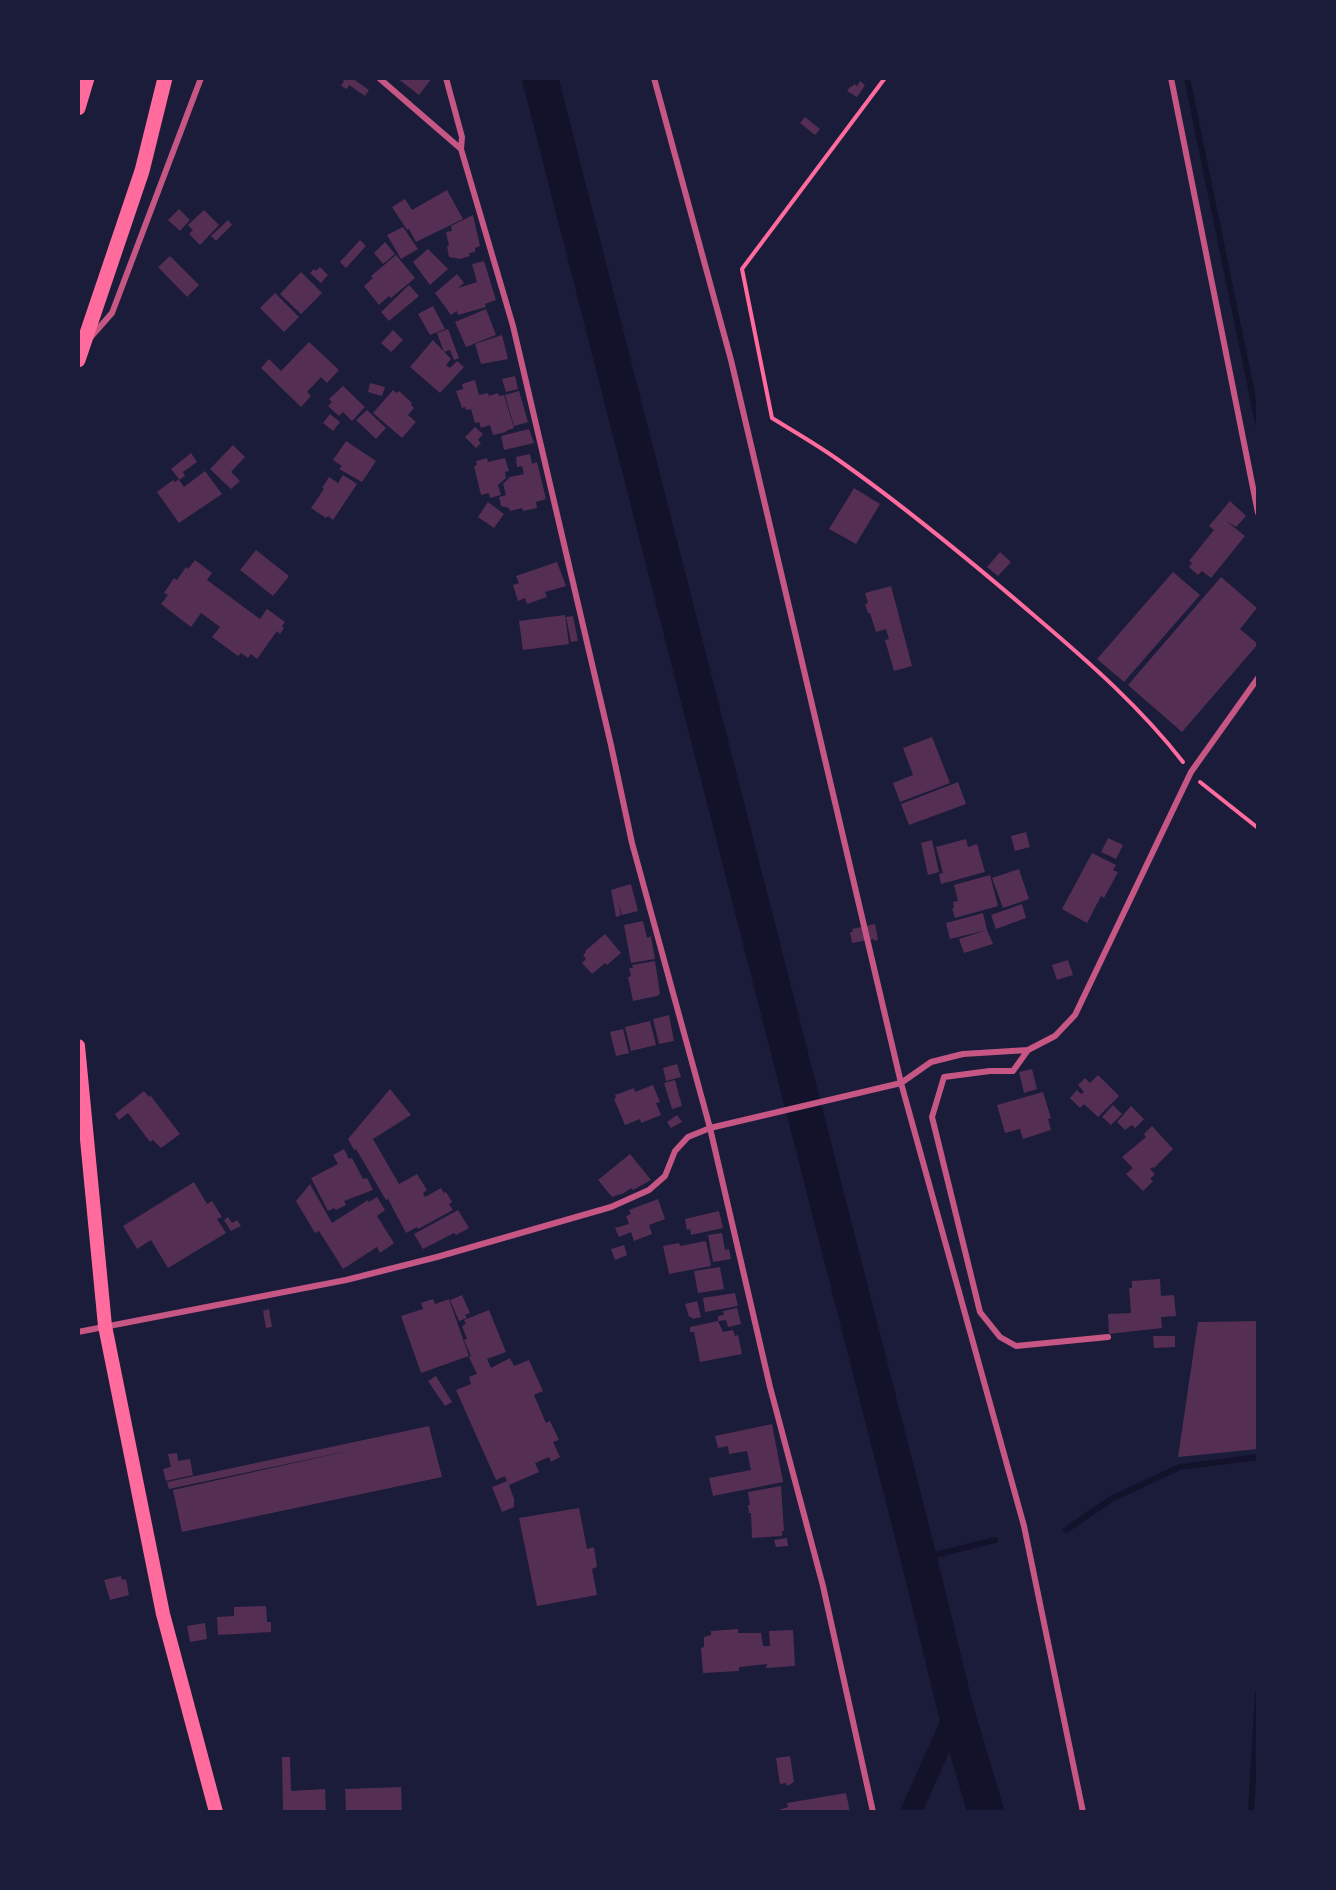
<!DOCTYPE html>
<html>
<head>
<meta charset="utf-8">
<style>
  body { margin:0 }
  #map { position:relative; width:1336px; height:1890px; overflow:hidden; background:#1b1b3a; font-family:"DM Sans",sans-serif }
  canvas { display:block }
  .frame { position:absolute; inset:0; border:80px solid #1b1b3a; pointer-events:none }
</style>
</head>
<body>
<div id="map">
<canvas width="1336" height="1890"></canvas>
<div class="frame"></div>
</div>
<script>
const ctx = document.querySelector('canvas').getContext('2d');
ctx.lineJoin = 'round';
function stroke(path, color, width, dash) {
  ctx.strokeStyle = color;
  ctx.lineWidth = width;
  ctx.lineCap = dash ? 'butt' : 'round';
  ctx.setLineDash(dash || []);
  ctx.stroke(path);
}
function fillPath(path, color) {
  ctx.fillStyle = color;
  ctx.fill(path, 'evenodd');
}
stroke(new Path2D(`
  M1187,78L1258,423
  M1066,1530L1113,1498L1180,1467L1258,1457
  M919,1559L995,1540
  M1251,1812L1258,1694`), '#12122b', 6);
stroke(new Path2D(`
  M911,1812L956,1711`), '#12122b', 21);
stroke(new Path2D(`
  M540,78L919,1559L956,1711L986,1812`), '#12122b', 36);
fillPath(new Path2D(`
  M340,78H352L369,90L365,96L349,85L347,89L341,86L344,81Z
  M397,78H432L419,95Z
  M860,81L865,85L857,97L847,91L851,86L852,87L854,84L857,86Z
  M805,117L820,129L815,135L800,123Z
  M447,190L463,219L416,242L409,229L407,230L392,207L405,199L412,210Z
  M179,209L190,220L180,231L168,220Z
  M204,210L219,225L200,245L189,234L193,230L188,225Z
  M473,215L480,246L475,248V252L469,253L470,256L460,259L449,257L447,246H449L446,232L452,231L451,226Z
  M228,220L232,225L216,241L211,236Z
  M403,227L418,249L401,259L387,235Z
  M360,240L366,246L346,268L340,262Z
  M385,242L395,254L383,264L374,253Z
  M428,249L448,269L430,285L413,262Z
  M396,255L415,278L391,298L389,296L379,305L364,286L373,278L371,276Z
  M170,256L199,285L187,297L158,267Z
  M484,261L496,300L485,304L486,307L458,315L457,311L451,315L435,293L457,274L464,283L458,288L477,282L472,264Z
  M320,267L328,275L321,283L310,273L314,269L316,271Z
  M301,272L322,293L301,314L280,294Z
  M409,285L419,296L389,321L381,312Z
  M275,293L299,317L284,332L260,308Z
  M433,306L445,329L430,335L418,314Z
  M486,309L496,335L466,347L455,322Z
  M448,329L459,358L454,360L450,350L444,352L437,333Z
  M393,330L403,340L391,352L381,343Z
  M502,335L508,359L481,364L475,344Z
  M433,340L451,359L446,365L450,368L457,361L464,367L440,393L410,367Z
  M309,342L339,370L327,383L321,377L307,392L311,396L301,407L261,368L269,359L281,371Z
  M515,376L518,389L506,392L502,379Z
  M475,380L479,395L488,393L489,396L498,393L499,396L504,395L514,428L506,431V432L493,435L490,425L481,428L479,422L475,423L471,409L466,410L465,407L462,408L456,391L463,389L462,384Z
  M370,383L385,387L382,396L368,392Z
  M343,386L365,407L352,421L343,412L339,416L328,406L332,402L329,399Z
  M393,390L397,393L399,391L412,403L411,405L414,408L408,415L416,422L402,438L373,413Z
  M519,391L528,422L514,426L505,395Z
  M367,410L386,428L376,439L356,420Z
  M330,414L340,422L333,431L323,423Z
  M475,427L483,434L478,440L481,443L476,448L465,437Z
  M529,429L534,443L504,450L501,436Z
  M346,441L376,461L362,482L339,469L342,466L333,460Z
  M233,445L245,457L231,472L240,481L231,489L210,469Z
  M191,453L197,462L183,472L185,476L179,480L184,487L205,471L222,494L179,523L157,492L173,480L175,482L179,479L171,469Z
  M530,454L532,464L537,462L546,499L536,502L537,508L523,511L522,508L510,511L509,508L501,506L499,497L506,495L503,484L510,477L524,474L522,466L517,467L516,457Z
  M487,458L488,462L505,458L509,471L505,472L506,478L498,485L501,495L490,498L489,493L481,495L474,466L477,465L476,461Z
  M343,475L357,484L333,520L328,516L326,518L311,508L324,489L322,488L329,477L338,483Z
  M854,488L880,504L856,544L829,529Z
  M1230,501L1246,516L1236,527L1226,521L1245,536L1211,578L1202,571L1198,575L1189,567L1192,563L1189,561L1214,530L1209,526Z
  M488,502L504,514L494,528L478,517Z
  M256,550L289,576L273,596L240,570Z
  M1000,552L1011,562L998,576L987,567Z
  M195,560L212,573L207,580L260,619L267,609L285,622L282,626L284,628L280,634L277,631L257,659L251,654L248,658L241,653L238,656L212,637L220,627L201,613L191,627L161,604L168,595L164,593L174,578L177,580L186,567L188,569Z
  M557,562L566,586L545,592L547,597L527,604L525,598L518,601L513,585L519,583L516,576Z
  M1173,572L1200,595L1124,682L1097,659Z
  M1221,577L1257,608L1240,629L1258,644L1182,732L1128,685Z
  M891,586L912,666L894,671L885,640L889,639L886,629L876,632L870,613H868L865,604L868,603L865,593Z
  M565,615L569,644L523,650L519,621Z
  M573,616L578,641L571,642L566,617Z
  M932,737L950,783L900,802L893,783L913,775L903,748Z
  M958,782L966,804L909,825L901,804Z
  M1026,832L1030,847L1015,851L1011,836Z
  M1108,838L1123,845L1116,859L1101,852Z
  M966,839L968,847L977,844L985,872L941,884L939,874L943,873L936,847Z
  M932,840L939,872L928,875L921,843Z
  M1092,853L1116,865L1113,870L1118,872L1104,898L1101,896L1087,923L1062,909Z
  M1019,869L1029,899L1003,908L992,878Z
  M990,875L998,906L955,918L952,908H954L953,902L958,901L954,885Z
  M631,884L638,911L622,915L618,902L621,915L616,917L611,890Z
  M1022,904L1026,918L996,929L991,915Z
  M983,913L987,930L950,939L946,923Z
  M643,921L647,938L651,936L655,959L631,963L624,925Z
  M875,924L878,940L874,941V939L852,943L850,932H853L852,929Z
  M987,930L993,944L964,953L959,939Z
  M605,934L621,953L607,965L605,963L592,974L582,963L586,959L583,955L586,952L585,951Z
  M1068,960L1073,975L1057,980L1052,965Z
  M655,961L660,994L657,996L633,1001L628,977L631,976L629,968H633L632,965Z
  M669,1015L674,1041L659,1044L653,1019Z
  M650,1021L656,1045L631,1051L625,1027Z
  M623,1029L629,1053L616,1056L610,1032Z
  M677,1064L681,1077L666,1081L663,1068Z
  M1032,1069L1037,1089L1024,1093L1019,1072Z
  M1098,1075L1119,1096L1098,1117L1084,1104L1080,1108L1070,1098L1077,1090L1081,1094L1084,1092L1078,1085L1085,1078L1090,1083Z
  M675,1080L682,1106L672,1109L664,1083Z
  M653,1085L660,1102L656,1103L661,1115L641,1123L640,1119L625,1125L614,1099L616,1098L615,1095L634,1088L635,1092Z
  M390,1089L411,1115L373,1139L399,1184L417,1174L427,1190L423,1193L425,1197L441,1188L444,1193L446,1192L452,1202L449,1204L453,1210L418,1229L417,1227L406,1233L388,1199L386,1200L356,1149L354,1150L348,1139Z
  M144,1091L149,1097L150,1095L180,1134L161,1148L153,1140L150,1142L128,1113L119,1120L115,1114Z
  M1043,1092L1051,1118L1048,1119L1051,1130L1023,1139L1020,1129L1005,1133L997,1105Z
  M1113,1105L1122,1114L1111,1125L1102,1117Z
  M1131,1106L1144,1119L1135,1128L1132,1125L1125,1130L1117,1122Z
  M677,1115L682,1122L671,1128L667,1122Z
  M1152,1126L1173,1149L1154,1168L1152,1167L1150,1169L1155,1174L1150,1179L1153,1181L1143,1191L1126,1174L1133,1168L1122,1157L1146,1137L1144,1134Z
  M344,1149L349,1159L352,1158L363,1179L367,1178L373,1190L344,1201L346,1205L336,1210L334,1208L328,1211L311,1178L338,1164L333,1155Z
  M630,1154L651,1180L633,1190L631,1188L624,1193L612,1197L598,1180Z
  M194,1182L207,1204L212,1201L222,1217L217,1219L226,1233L168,1268L151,1240L137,1249L123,1226Z
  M310,1184L332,1223L368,1200L369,1202L377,1197L385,1210L377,1216L394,1243L380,1253L377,1247L343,1269L319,1231L315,1233L296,1201Z
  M658,1199L665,1219L649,1225L652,1234L634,1241L631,1232L619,1237L615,1228L629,1224L626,1216L631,1214L629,1210Z
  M458,1210L469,1228L456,1235L454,1233L423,1249L414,1234Z
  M719,1211L723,1228L691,1235L690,1229L687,1230L685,1219Z
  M228,1217L232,1223L237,1220L241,1226L231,1231L224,1220Z
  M722,1233L725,1250L729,1249L731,1259L713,1262L708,1235Z
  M706,1241L711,1266L669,1274L663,1246L679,1243L680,1246Z
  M624,1245L627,1255L615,1260L611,1249Z
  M720,1267L724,1289L698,1293L694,1271Z
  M1160,1279L1161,1296L1174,1295L1176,1316L1161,1317L1162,1328L1109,1334L1108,1314L1131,1313L1129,1288H1132V1281Z
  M735,1293L738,1306L705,1312L703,1298Z
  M462,1295L470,1313L465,1315L467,1318L459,1321L450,1300Z
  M433,1299L435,1304L449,1299L469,1356L421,1373L401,1316L423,1309L421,1303Z
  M697,1301L701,1317L692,1319V1317H689L685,1304Z
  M737,1308L741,1324L728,1327L726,1320L718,1321V1316L724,1315L723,1311Z
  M269,1309L272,1327L266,1328L263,1311Z
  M489,1310L506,1352L487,1359L491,1368L510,1358L514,1366L529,1360L543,1391L534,1395L546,1423L550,1421L559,1440L553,1442L560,1457L551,1462L549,1457L535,1463L539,1472L509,1485L514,1499V1507L502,1512L492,1487L507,1481L505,1476L496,1480L456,1390L471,1384L469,1377L477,1374L469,1357L471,1356L464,1340L467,1339L462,1326L466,1324L464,1320Z
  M718,1321L723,1332L733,1330L735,1336L738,1335L742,1354L700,1362L694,1332H690V1327Z
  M1258,1321V1449L1178,1457L1198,1322Z
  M1153,1336H1175V1347L1154,1348Z
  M436,1376L452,1402L445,1406L428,1381Z
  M772,1424L783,1482L713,1496L709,1478L751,1470L747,1451L729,1454L728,1446L718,1448L715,1436Z
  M429,1426L442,1477L182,1532L173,1490L357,1449L169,1489L167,1482Z
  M177,1453L178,1461L190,1459L193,1475L166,1481L163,1469L171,1467L168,1454Z
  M781,1486L784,1531H782V1536L752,1538L751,1513H749L748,1505H750L748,1492Z
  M579,1508L587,1549L594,1547L597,1567L592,1569L597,1595L537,1606L519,1518Z
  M787,1538L788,1546L776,1547L774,1540Z
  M121,1576L122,1580L126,1579L129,1595L110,1600L104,1580Z
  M266,1606L267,1622H271V1632L218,1635L217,1617L234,1616V1607Z
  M205,1623L207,1639L190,1642L187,1626Z
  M738,1629V1633H761L763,1646H770L769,1631L793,1630L795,1666L766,1668L767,1664L739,1667V1671L703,1673L701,1648L704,1647V1637L711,1635V1631Z
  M790,1756L794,1782L787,1786L786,1783L780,1784L776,1758Z
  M282,1757H290L291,1791L325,1789L326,1812H283Z
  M401,1787L402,1812H346L345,1789Z
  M846,1793L850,1812H772L788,1807L787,1803Z`), '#542f53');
stroke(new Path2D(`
  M885,78L742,269L772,418C793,431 816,444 837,459C907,508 973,563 1037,618C1090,663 1141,708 1183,762
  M1200,782L1258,828`), '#ff6b9d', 4);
stroke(new Path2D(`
  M379,78L461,149L513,326L611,745L632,843L710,1128L770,1387L823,1586L873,1812
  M446,78L462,137L461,149
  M654,78L731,360L901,1083L1024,1526L1083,1812
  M1171,78L1258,513
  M90,338L112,313L201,78
  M1028,1050L1013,1071H990L944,1077L932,1117L980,1312L1000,1337L1016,1346L1108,1337
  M78,1332L346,1280L437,1257L611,1207L649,1190L665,1176L675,1151L688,1137L710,1128L901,1083L931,1062L963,1054L1028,1050L1055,1036L1075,1015L1191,772L1258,678`), '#c65784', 6);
stroke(new Path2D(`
  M78,1046L105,1326L163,1614L216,1812`), '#ff6b9d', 14);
stroke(new Path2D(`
  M78,108L87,78
  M78,360L142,171L165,78`), '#ff6b9d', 15);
</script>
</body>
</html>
